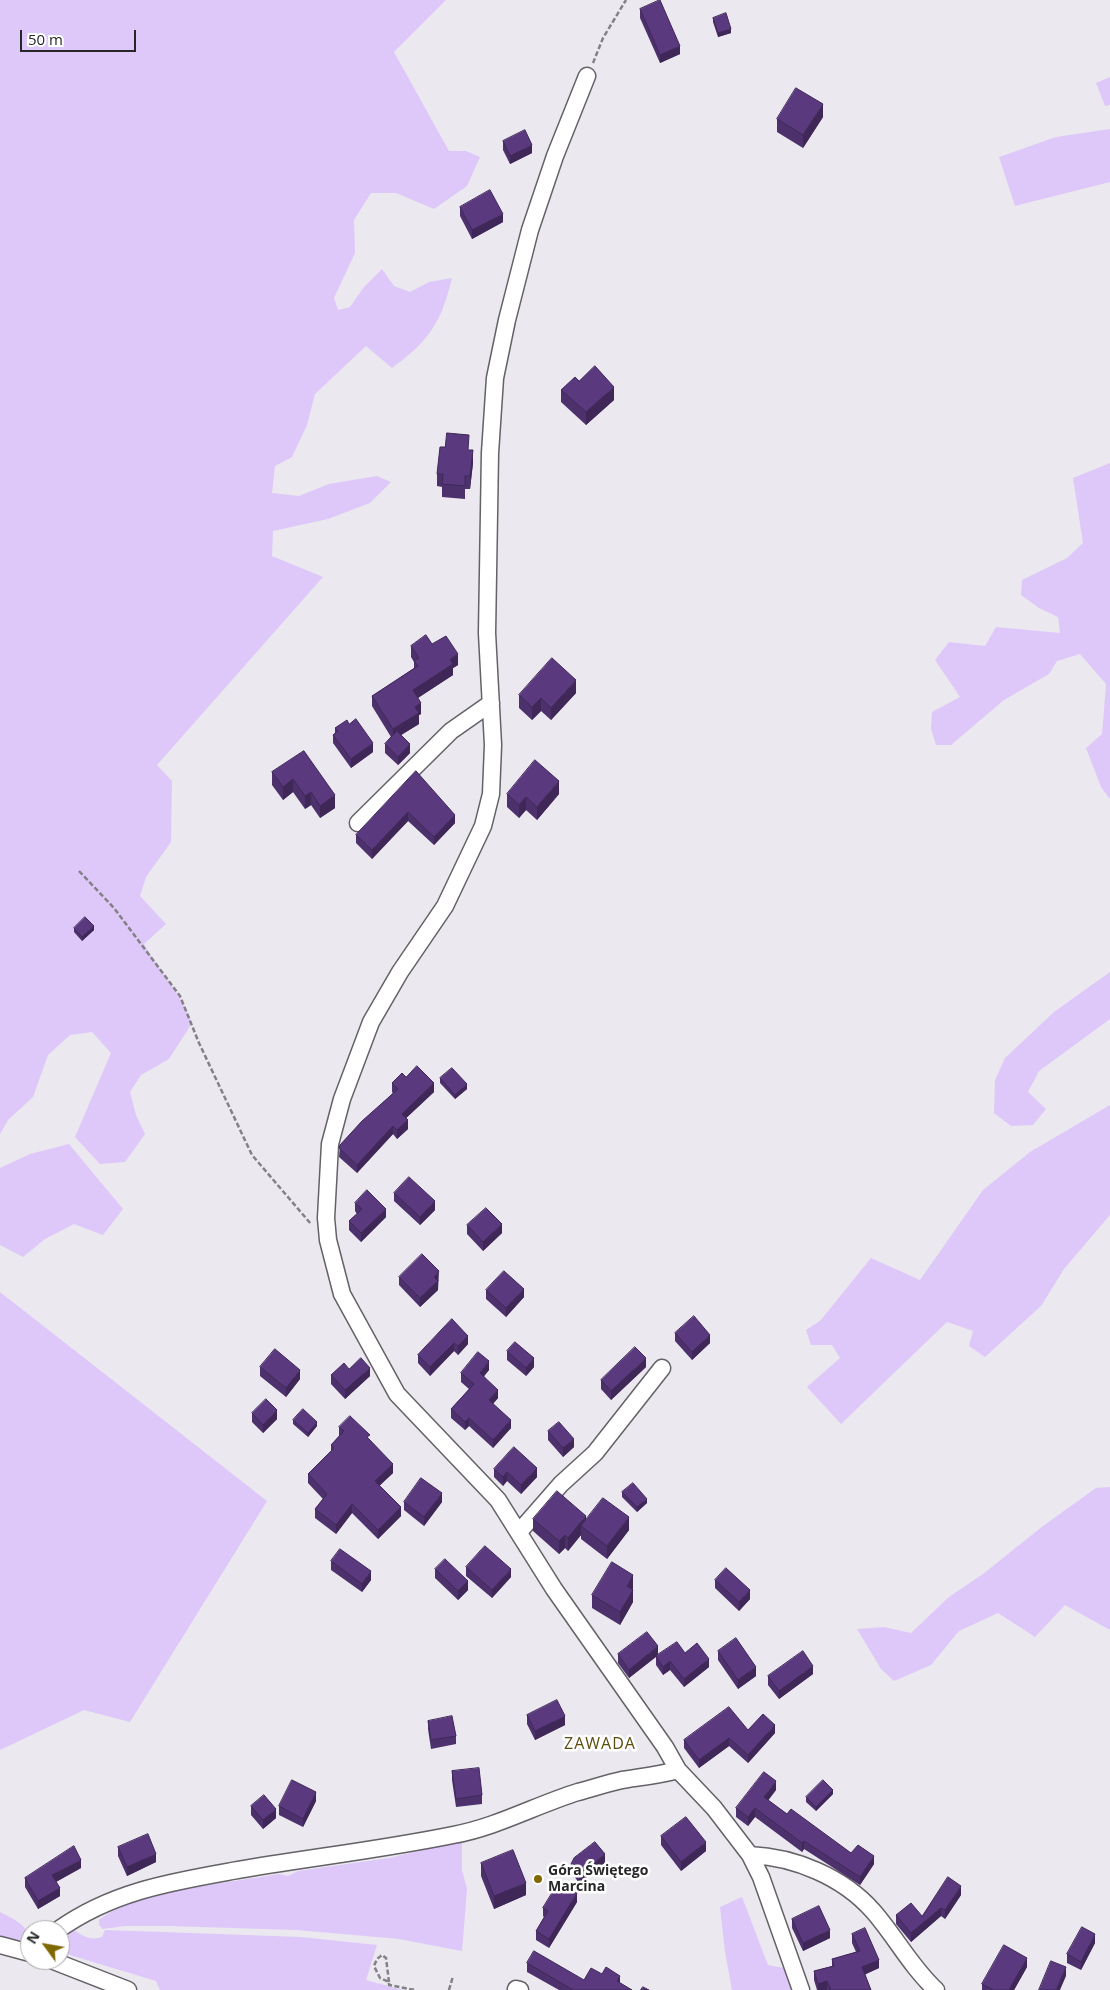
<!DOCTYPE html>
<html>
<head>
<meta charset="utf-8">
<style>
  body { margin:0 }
  #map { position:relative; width:1110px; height:1990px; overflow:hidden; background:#ebe8ef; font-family:"Open Sans",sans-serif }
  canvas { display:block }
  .north { position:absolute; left:20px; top:1920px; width:50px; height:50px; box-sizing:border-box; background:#fff; border:1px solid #a9a8a9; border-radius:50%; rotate:302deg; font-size:14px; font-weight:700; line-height:20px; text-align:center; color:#272628 }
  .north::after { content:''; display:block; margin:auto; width:18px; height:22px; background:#806901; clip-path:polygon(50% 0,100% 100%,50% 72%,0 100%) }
  .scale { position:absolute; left:20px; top:30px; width:116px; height:22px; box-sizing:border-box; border:2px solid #272628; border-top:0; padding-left:6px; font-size:15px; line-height:18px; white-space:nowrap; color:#272628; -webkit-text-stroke:4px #fff; paint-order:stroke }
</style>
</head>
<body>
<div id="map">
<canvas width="1110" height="1990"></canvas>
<div class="north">N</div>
<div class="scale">50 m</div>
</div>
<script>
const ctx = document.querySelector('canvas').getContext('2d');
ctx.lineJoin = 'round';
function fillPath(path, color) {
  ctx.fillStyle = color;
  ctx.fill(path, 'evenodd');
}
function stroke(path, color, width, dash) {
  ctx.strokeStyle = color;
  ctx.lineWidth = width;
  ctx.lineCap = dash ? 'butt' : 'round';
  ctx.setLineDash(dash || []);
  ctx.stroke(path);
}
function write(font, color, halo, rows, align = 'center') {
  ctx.font = font + ' "Open Sans",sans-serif';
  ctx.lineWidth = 5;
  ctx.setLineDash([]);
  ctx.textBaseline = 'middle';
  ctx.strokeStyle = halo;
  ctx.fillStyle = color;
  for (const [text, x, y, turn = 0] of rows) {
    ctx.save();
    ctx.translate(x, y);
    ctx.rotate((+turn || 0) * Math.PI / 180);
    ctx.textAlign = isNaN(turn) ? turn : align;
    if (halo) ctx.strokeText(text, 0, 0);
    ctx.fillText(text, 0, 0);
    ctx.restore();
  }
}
fillPath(new Path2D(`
  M0,0H446L394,52L449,151H466L480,157L467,186L434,209L396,193H371L354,220L355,253L334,298L338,310L350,307L364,287L382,269L394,286L410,292L429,282L452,278C441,323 429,341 392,368L366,346L315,394L307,425L292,457L275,466L272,493L299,496L329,484L377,476L391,482L370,503L328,519L273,531L272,556L323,577L157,765L172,781L171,842L146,877L140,896L166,924L144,944C159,971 181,993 192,1023L169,1059L141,1075L130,1092L136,1115L145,1134L125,1162L100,1164L75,1137L111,1053L92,1032L70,1035L48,1055L33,1097L8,1120L0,1134Z
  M1110,77V105L1105,106L1096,83Z
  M1110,129V182L1015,206L999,157L1056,137Z
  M1110,463V799L1101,787L1086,748L1102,734L1106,684L1080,654L1057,661L1049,674L1004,700L951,745H936L931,729L932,712L960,697L935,660L949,642L985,646L996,627L1060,633L1058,617L1039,608L1021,595L1022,580L1067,558L1083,543L1073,478Z
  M1110,972V1019L1039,1071L1028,1092L1046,1109L1033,1125L1011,1126L994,1113L995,1080L1005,1058L1054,1012Z
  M1110,1105V1215L1064,1269L1041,1306L985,1357L969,1346L973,1331L947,1322L841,1424L807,1387L840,1358L832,1345H811L806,1330L820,1321L871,1258L920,1280L983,1190L1030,1152Z
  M69,1144L123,1209L103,1235L74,1224L45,1239L23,1257L0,1245V1168L30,1154Z
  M0,1292L267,1501L130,1722L84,1710L0,1750Z
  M1110,1487V1630L1065,1605L1035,1637L998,1613L959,1631L931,1665L894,1681L881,1669L857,1629L884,1627L911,1633L949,1597L983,1574L1043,1526L1096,1488Z
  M462,1841V1870L467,1889L462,1951L399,1939L297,1930L168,1926H125L103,1929L99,1925V1920C134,1892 233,1882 279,1874L288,1876L298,1871L389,1858Z
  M742,1897L768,1965L784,1968L792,1990H732L725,1952L720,1907Z
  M0,1912C12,1918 28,1925 30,1939L23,1941L0,1936Z
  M74,1930C83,1936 91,1941 102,1937L105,1930L301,1937L377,1945L366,1980L403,1990H160L156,1981L60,1952V1942Z`), '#ddc8f9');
const street = new Path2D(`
  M587,76L555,156L530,230L507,320L495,378L490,453L487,633L493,745L491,794L483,826L445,906L400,972L371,1022L342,1099L330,1144L326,1218L328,1240L342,1294L397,1394L498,1500L554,1589L665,1747L678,1770L714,1808L750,1855L761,1877L801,1990
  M358,823L451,731L491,703
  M519,1532L561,1484L595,1453L662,1368
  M750,1855C795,1857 843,1877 873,1911C895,1936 911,1967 936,1990
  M58,1930C111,1892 170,1882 232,1871C306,1858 380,1850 453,1835C497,1827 536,1805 578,1792C593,1788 608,1783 622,1780C641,1777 660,1775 678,1770
  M0,1945L30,1953
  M51,1960L128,1990
  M516,1989L520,1990`);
stroke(street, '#646167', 19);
stroke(new Path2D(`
  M593,63L603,38L626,0
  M79,871L114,908L180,996L199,1043L252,1155L311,1224
  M389,1982L386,1958L382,1955L377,1959L374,1966L380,1978L389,1982V1985L415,1990
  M449,1990L453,1976`), '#838186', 2.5, [5, 2.5]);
stroke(street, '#fff', 16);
fillPath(new Path2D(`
  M640,9L680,54L660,63L640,18Z
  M713,18L731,33L718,37L713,22Z
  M823,117L803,148L777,132V119Z
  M503,141L532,153L510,164L503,150Z
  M460,207L503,222L472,239L460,216Z
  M579,381L614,400L586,425L561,402V390Z
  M469,450L473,463L470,489H465V499L442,497V487L437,486V474Z
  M432,644L458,665L453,668V675L418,698L421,714L419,715V724L401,735L410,753L398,765L385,753V744L391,737L372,706V696L414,668V662L411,657V646Z
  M576,693L551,720L541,711L532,720L519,708V695Z
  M349,724L373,752L351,768L333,743V735L335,733V728Z
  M304,751L335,808L320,818L311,805L305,809L293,792L283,800L272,785V772Z
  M416,771L455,823L434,845L408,821L372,859L356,843V835Z
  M507,794H559L537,820L526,810L519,818L507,807Z
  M74,928L94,930L82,941L74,932Z
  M406,1077L434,1092L406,1118L408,1129L397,1139L393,1134L357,1173L339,1157L340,1145L393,1093L392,1092V1083Z
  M440,1078L467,1089L455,1099L440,1083Z
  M394,1193L435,1210L420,1225L394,1201Z
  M355,1203L386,1217L361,1242L349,1230V1221L357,1214L355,1211Z
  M467,1225L502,1233L483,1251L467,1234Z
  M399,1277L439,1280L438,1281V1290L420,1307L399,1285Z
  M486,1290L524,1297L506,1317L486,1299Z
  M452,1319L468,1344L458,1355L454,1351L430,1376L418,1363V1355Z
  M675,1333L710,1343L692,1360L675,1341Z
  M507,1351L534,1367L526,1376L507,1360Z
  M260,1367L300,1379L286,1397L260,1376Z
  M646,1367L611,1400L601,1389V1380Z
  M349,1369L370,1376L345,1399L331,1384V1375Z
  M489,1370L484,1376L498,1398L493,1404L511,1428L493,1448L469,1426L465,1430L451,1418V1409L469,1389L461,1382V1373Z
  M252,1413L277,1419L263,1433L252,1422Z
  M293,1420L317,1426L308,1437L293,1424Z
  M339,1427L370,1440L393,1473L379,1486L401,1516L378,1539L352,1513L336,1534L315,1518V1509L323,1499L308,1483V1474L331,1451V1445L339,1436Z
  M548,1431L574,1447L563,1457L548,1440Z
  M494,1469L537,1477L521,1494L507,1481L503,1486L494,1477Z
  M622,1492L647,1503L637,1512L622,1497Z
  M404,1502H442L424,1526L404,1510Z
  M533,1519L586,1520L629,1530L607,1559L581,1539V1535L568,1551L565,1548L559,1554L533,1531Z
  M331,1561L371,1580L362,1592L331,1570Z
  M466,1567L511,1577L492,1598L466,1576Z
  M435,1569L468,1590L458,1600L435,1578Z
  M715,1580L750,1599L739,1611L715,1588Z
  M633,1588V1602L620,1625L592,1608V1595Z
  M718,1651L756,1676L738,1689L718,1660Z
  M685,1653L709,1667L684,1687L670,1670L663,1675L656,1665V1657L629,1678L618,1663V1654L658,1655Z
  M813,1674L779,1699L768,1685V1676Z
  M527,1715L565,1725L535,1740L527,1724Z
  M428,1721L456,1736V1744L431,1749L428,1729Z
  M748,1730L775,1733L748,1763L729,1746L699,1768L684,1748V1740Z
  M452,1771L482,1795V1804L456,1807L452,1780Z
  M776,1790L768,1800L787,1814L851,1853L874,1864L860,1885L804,1849L802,1852L755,1817L748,1826L736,1817V1808Z
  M833,1794L816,1811L806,1802V1797Z
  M316,1801L303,1827L279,1815V1806Z
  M251,1806L276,1818L263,1829L251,1815Z
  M661,1836L706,1851L681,1871L661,1845Z
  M118,1847L156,1862L127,1876L118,1856Z
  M481,1863L526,1895L494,1909L481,1876Z
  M605,1863L579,1883L571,1872V1864Z
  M81,1868L56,1882L60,1896L38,1909L25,1887V1878Z
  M961,1895L945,1919L941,1916L911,1942L896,1924V1915L922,1916Z
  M577,1902L549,1948L536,1940V1931L544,1917L543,1916V1908Z
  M792,1919L830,1938L803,1951L792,1928Z
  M852,1934L879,1968L865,1974L871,1990H817L814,1980V1971L832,1966V1959L856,1952L852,1943Z
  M1095,1943L1081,1970L1067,1963V1954Z
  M527,1963L584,1980L602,1974L620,1983L632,1990H559L527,1972Z
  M1027,1967L1014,1990H982V1984Z`), '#4d316c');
fillPath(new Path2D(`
  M731,29V33L718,37V33Z
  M680,46V54L660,63V55Z
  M823,104V117L803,148V135Z
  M532,145V153L510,164V156Z
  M503,214V222L472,239V230Z
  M614,387V400L586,425V412Z
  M473,450V463L470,489V476Z
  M458,654V665L453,668V675L413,701V690L450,659Z
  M576,680V693L551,720V708Z
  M541,698V711L532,720V707Z
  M421,703V714L419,715V724L393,740V729L415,707Z
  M373,743V752L351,768V759Z
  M410,744V753L398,765V757Z
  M293,779V792L283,800V787Z
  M559,781V794L537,820V807Z
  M311,792V805L305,809V796Z
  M335,795V808L320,818V806Z
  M526,797V810L519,818V805Z
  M408,812V821L372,859V850Z
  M455,815V823L434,845V837Z
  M94,926V930L82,941V937Z
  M434,1083V1092L402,1122V1114Z
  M467,1084V1089L455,1099V1095Z
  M408,1120V1129L397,1139V1130Z
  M393,1126V1134L357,1173V1165Z
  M435,1201V1210L420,1225V1217Z
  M386,1209V1217L361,1242V1233Z
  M502,1224V1233L483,1251V1242Z
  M439,1271L438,1290L420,1307V1298L434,1277Z
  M524,1289V1297L506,1317V1308Z
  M710,1335V1343L692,1360V1352Z
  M468,1336V1344L458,1355V1346Z
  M454,1343V1351L430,1376V1367Z
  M534,1358V1367L526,1376V1368Z
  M646,1358V1367L611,1400V1391Z
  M489,1361V1370L480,1381V1373Z
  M370,1368V1376L345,1399V1390Z
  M300,1370V1379L286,1397V1388Z
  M498,1390V1398L489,1408V1400Z
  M277,1410V1419L263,1433V1425Z
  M469,1418V1426L465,1430V1422Z
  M511,1420V1428L493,1448V1440Z
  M317,1422V1426L308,1437V1433Z
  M574,1439V1447L563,1457V1448Z
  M393,1464V1473L375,1490V1481Z
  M537,1468V1477L521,1494V1485Z
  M507,1472V1481L503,1486V1477Z
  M442,1493V1502L424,1526V1517Z
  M647,1499V1503L637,1512V1507Z
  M352,1504V1513L336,1534V1525Z
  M401,1507V1516L378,1539V1530Z
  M586,1516V1529L581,1526V1535L568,1551V1538Z
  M629,1517V1530L607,1559V1546Z
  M565,1535V1548L559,1554V1541Z
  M511,1569V1577L492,1598V1590Z
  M371,1571V1580L362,1592V1584Z
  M633,1575V1588L627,1599V1586Z
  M468,1581V1590L458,1600V1591Z
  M633,1590V1602L620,1625V1612Z
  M750,1590V1599L739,1611V1602Z
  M658,1646V1655L629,1678V1670Z
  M709,1659V1667L684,1687V1679Z
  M670,1661V1670L663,1675V1667Z
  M813,1666V1674L779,1699V1691Z
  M756,1667V1676L738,1689V1680Z
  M565,1716V1725L535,1740V1731Z
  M775,1725V1733L748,1763V1755Z
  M729,1738V1746L699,1768V1760Z
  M776,1781V1790L764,1806V1797Z
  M833,1790V1794L816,1811V1807Z
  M316,1792V1801L303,1827V1819Z
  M755,1808V1817L748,1826V1817Z
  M276,1809V1818L263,1829V1820Z
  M804,1841V1849L802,1852V1843Z
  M706,1842V1851L681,1871V1862Z
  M156,1854V1862L127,1876V1867Z
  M605,1854V1863L579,1883V1875Z
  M874,1856V1864L860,1885V1877Z
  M81,1860V1868L52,1884V1875Z
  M526,1883V1895L494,1909V1896Z
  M961,1886V1895L945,1919V1910Z
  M60,1888V1896L38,1909V1901Z
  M577,1893V1902L549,1948V1939Z
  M941,1908V1916L911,1942V1933Z
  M830,1930V1938L803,1951V1943Z
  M1095,1934V1943L1081,1970V1962Z
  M1027,1958V1967L1014,1990H1009Z
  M879,1960V1968L862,1976V1967Z
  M1066,1967V1976L1060,1990H1056Z
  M620,1976V1984L617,1981Z
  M827,1981V1990H818V1984Z`), '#3f2858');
const building = new Path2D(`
  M660,0L680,46L660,55L640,9Z
  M726,13L731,29L718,33L713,18Z
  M796,88L823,104L803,135L777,119Z
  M525,130L532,145L510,156L503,141Z
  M490,190L503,214L472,230L460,207Z
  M595,366L614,387L586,412L561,390L575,377L579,381Z
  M447,433L469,435L468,450H473L470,476H465V486L442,484L443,474H437L440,447H445Z
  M426,635L432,644L446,636L458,654L450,659L453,664L413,690L421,703L415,707L419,713L393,729L372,696L418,666L414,661L419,658L411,646Z
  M552,658L576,680L551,708L541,698L532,707L519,695Z
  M356,719L373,743L351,759L333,735L338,731L335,728L347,720L349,724Z
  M397,731L410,744L398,757L385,744Z
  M304,751L335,795L320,806L311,792L305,796L293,779L283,787L272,772Z
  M535,760L559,781L537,807L526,797L519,805L507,794Z
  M416,771L455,815L434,837L408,812L372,850L356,835Z
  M85,917L94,926L82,937L74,928Z
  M417,1066L434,1083L402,1114L408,1120L397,1130L393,1126L357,1165L339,1148L340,1145L362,1121L398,1089L392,1083L402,1073L406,1077Z
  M452,1068L467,1084L455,1095L440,1078Z
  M409,1177L435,1201L420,1217L394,1193Z
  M367,1190L386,1209L361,1233L349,1221L362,1209L355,1203Z
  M486,1208L502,1224L483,1242L467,1225Z
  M422,1254L439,1271L434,1277L438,1281L420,1298L399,1277Z
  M504,1271L524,1289L506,1308L486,1290Z
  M694,1316L710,1335L692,1352L675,1333Z
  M452,1319L468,1336L458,1346L454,1343L430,1367L418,1355Z
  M515,1342L534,1358L526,1368L507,1351Z
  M635,1347L646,1358L611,1391L601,1380Z
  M275,1349L300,1370L286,1388L260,1367Z
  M478,1352L489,1361L480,1373L498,1390L489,1400L511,1420L493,1440L469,1418L465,1422L451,1409L474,1384L461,1373Z
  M361,1358L370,1368L345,1390L331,1375L344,1363L349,1369Z
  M266,1399L277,1410L263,1425L252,1413Z
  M303,1409L317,1422L308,1433L293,1420Z
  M350,1416L370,1435L367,1437L393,1464L375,1481L401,1507L378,1530L352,1504L336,1525L315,1509L327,1494L308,1474L334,1448L331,1445L344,1431L339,1427Z
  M559,1422L574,1439L563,1448L548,1431Z
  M514,1447L537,1468L521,1485L507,1472L503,1477L494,1469Z
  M421,1478L442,1493L424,1517L404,1502Z
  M633,1483L647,1499L637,1507L622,1492Z
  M557,1491L586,1516L568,1538L565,1535L559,1541L533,1519Z
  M603,1498L629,1517L607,1546L581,1526Z
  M485,1546L511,1569L492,1590L466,1567Z
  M340,1549L371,1571L362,1584L331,1561Z
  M445,1559L468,1581L458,1591L435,1569Z
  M612,1562L633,1575L627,1586L633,1590L620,1612L592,1595Z
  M726,1568L750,1590L739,1602L715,1580Z
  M647,1632L658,1646L629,1670L618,1654Z
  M736,1638L756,1667L738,1680L718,1651Z
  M677,1642L685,1653L697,1643L709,1659L684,1679L670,1661L663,1667L656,1656Z
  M803,1651L813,1666L779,1691L768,1676Z
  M557,1700L565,1716L535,1731L527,1715Z
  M729,1707L748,1730L763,1714L775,1725L748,1755L729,1738L699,1760L684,1740Z
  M452,1716L456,1736L431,1740L428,1721Z
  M479,1768L482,1795L456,1799L452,1771Z
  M764,1772L776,1781L764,1797L787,1814L791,1809L851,1853L858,1845L874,1856L860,1877L804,1841L802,1843L755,1808L748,1817L736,1808Z
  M292,1780L316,1792L303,1819L279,1806Z
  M823,1780L833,1790L816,1807L806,1797Z
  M264,1795L276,1809L263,1820L251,1806Z
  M686,1817L706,1842L681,1862L661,1836Z
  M148,1834L156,1854L127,1867L118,1847Z
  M595,1842L605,1854L579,1875L571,1864L574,1858Z
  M74,1846L81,1860L52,1875L60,1888L38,1901L25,1878Z
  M513,1850L526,1883L494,1896L481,1863Z
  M948,1877L961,1886L945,1910L941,1908L911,1933L896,1915L911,1903L922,1916Z
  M559,1882L577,1893L549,1939L536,1931L548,1911L543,1908Z
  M819,1906L830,1930L803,1943L792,1919Z
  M1082,1927L1095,1934L1081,1962L1067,1954Z
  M865,1928L879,1960L862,1967L871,1990H831L827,1981L818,1984L814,1971L834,1966L832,1959L860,1951L852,1934Z
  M1004,1945L1027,1958L1009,1990H993L982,1984Z
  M534,1951L584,1980L591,1968L602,1974L606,1967L620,1976L617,1981L632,1990H573L527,1963Z
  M1051,1961L1066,1967L1056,1990H1039Z
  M643,1987L649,1990H641Z`);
fillPath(building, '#5a397e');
stroke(building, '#3f2858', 1);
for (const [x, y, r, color] of [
  [538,1879,5,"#806901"]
]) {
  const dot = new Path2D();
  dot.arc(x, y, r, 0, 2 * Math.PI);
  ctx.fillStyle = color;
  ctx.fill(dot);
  stroke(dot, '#fff', 2);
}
write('bold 14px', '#272628', '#fff', [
  ["Góra Świętego",548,1871],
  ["Marcina",548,1887]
], 'left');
ctx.letterSpacing = '1px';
write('16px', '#5c4c0d', '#fff', [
  ["ZAWADA",600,1744]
]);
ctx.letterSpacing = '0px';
</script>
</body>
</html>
